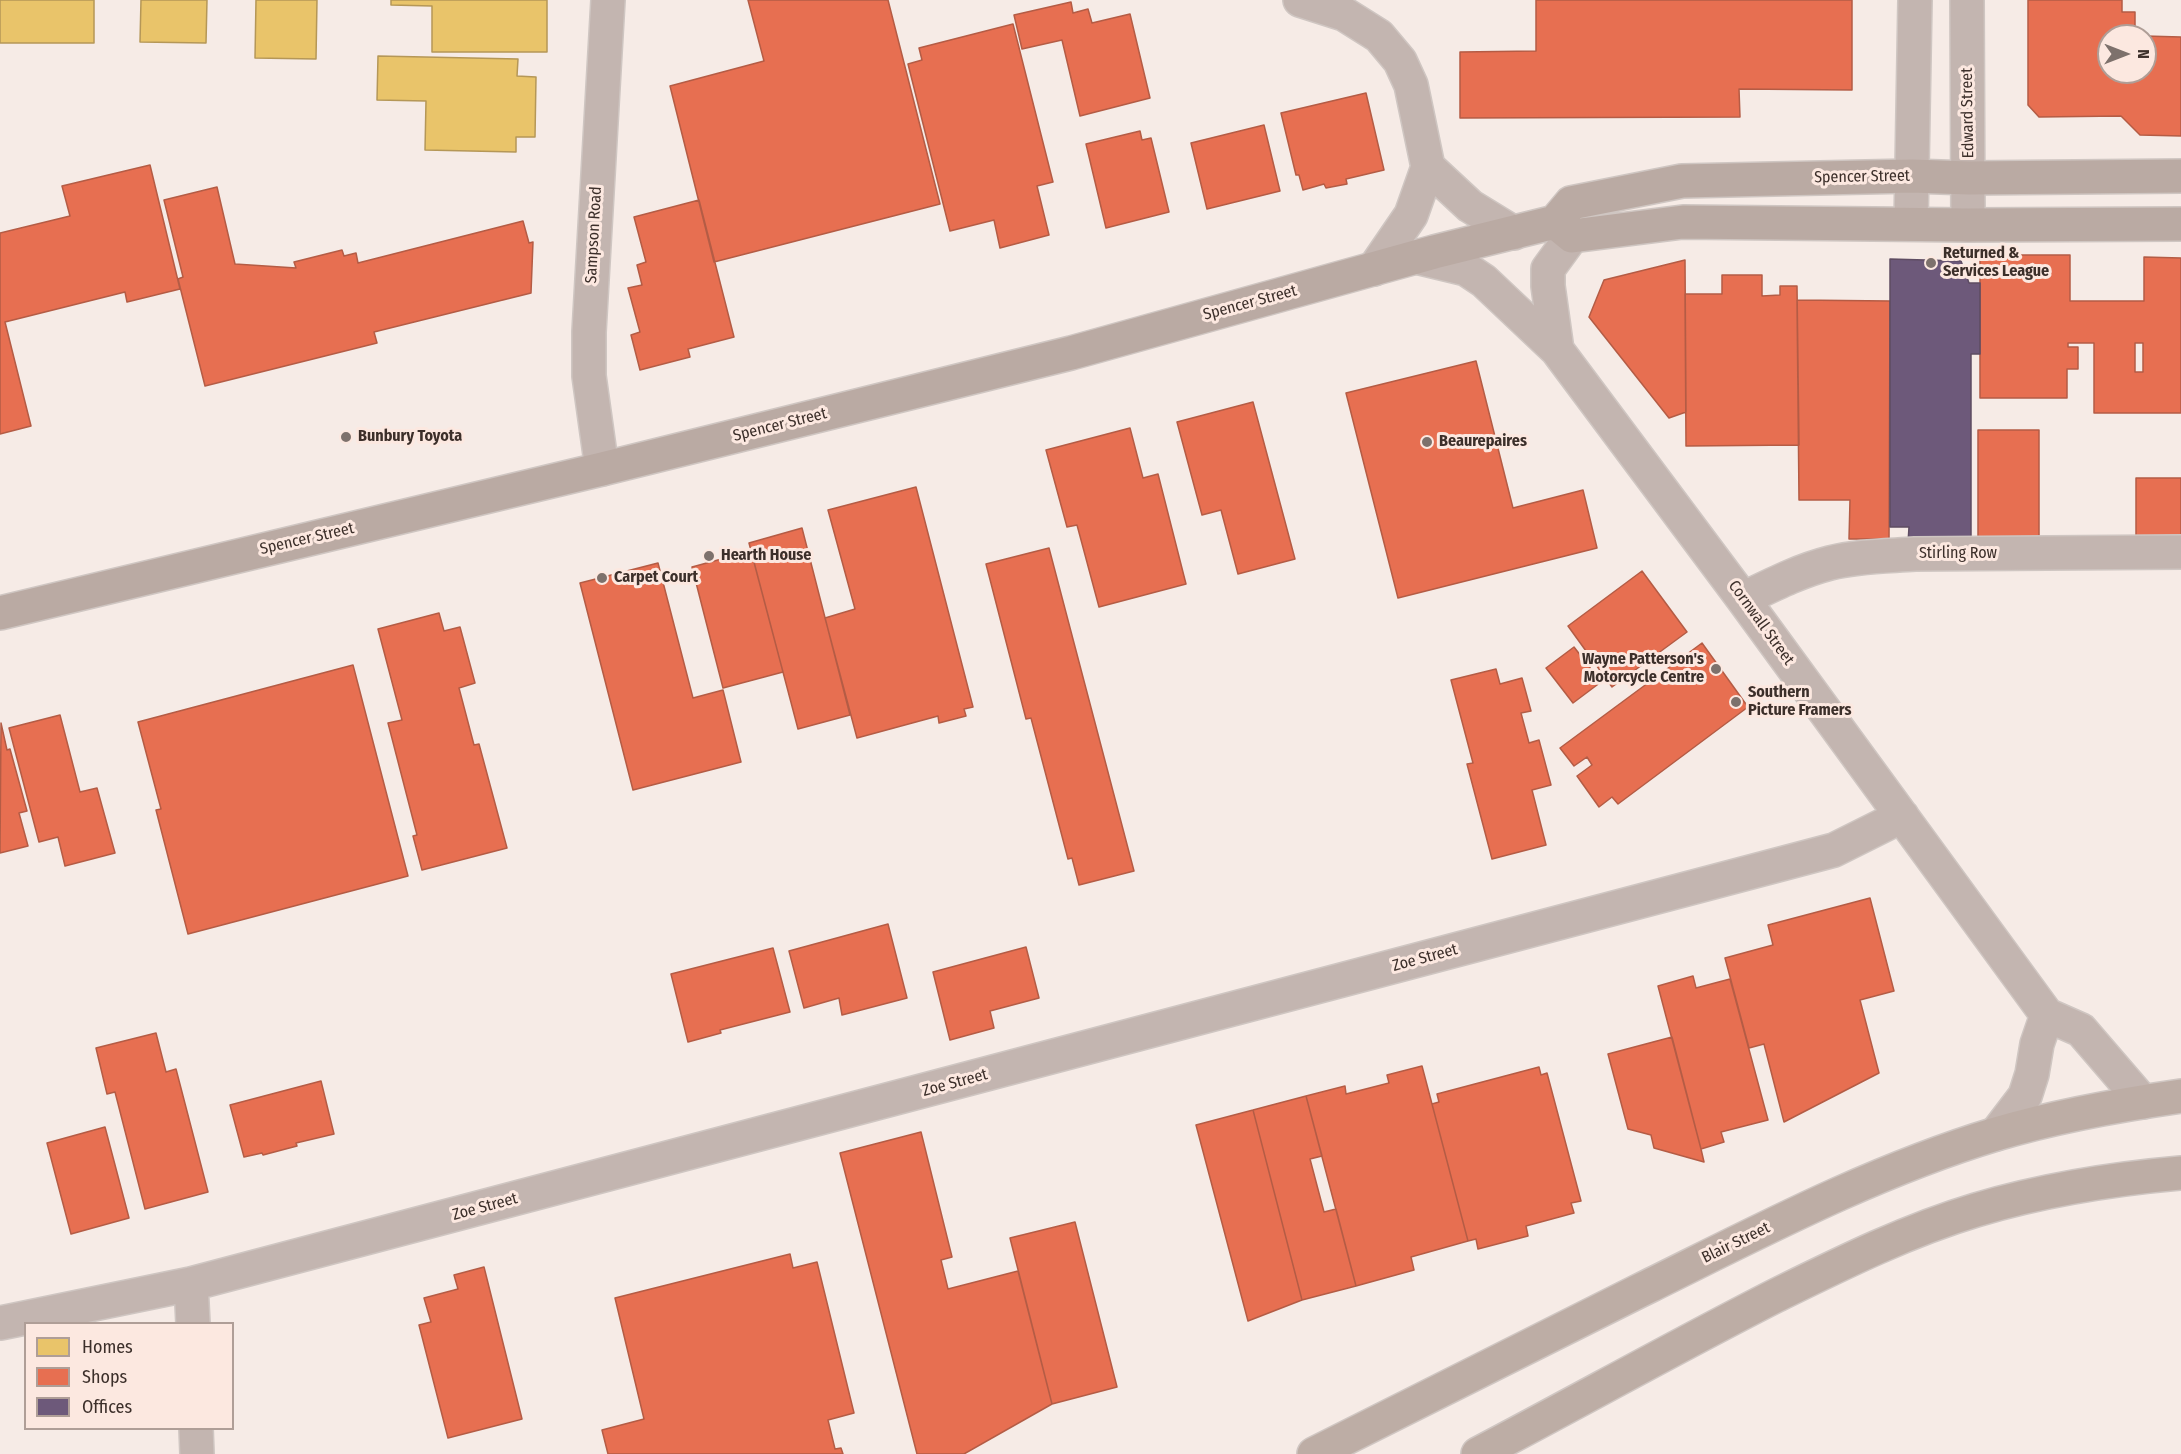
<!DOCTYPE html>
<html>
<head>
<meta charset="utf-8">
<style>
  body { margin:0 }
  #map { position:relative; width:2181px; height:1454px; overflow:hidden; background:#f6ebe6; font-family:"Fira Sans Condensed",sans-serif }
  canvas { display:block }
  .legend { position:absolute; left:24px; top:1322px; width:210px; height:108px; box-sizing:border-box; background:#fce8e0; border:2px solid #af9e97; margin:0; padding:8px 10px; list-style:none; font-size:18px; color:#3c2f2a }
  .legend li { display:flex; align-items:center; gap:12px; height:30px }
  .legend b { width:30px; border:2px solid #af9e97 }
  .north { position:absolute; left:2097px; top:24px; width:60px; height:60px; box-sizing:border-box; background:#fce8e0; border:2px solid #af9e97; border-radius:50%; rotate:90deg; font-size:16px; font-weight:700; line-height:24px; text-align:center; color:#3c2f2a }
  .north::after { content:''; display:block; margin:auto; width:21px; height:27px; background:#7d716c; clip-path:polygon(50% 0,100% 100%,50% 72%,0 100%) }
</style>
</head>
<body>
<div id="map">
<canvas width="2181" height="1454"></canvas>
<ul class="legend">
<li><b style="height:16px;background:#e9c46a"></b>Homes</li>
<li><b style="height:16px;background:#e76f51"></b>Shops</li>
<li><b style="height:16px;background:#6d597a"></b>Offices</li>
</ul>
<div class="north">N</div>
</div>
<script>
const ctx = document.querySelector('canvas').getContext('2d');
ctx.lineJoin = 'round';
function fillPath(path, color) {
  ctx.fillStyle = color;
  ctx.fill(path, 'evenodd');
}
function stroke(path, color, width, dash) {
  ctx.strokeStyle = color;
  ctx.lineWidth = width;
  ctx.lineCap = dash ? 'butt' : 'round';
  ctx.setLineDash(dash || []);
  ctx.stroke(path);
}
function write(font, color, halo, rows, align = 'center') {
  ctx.font = font + ' "Fira Sans Condensed",sans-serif';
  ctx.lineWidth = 6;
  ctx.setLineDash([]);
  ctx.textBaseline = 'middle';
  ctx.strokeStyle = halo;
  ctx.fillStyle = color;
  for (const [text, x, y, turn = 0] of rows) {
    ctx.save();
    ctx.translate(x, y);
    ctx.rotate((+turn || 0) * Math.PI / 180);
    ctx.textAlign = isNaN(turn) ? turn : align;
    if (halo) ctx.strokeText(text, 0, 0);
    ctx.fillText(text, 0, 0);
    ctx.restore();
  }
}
const homes = new Path2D(`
  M0,0H94V43H0Z
  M141,0H207L206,43L140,42Z
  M256,0H317L316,59L255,58Z
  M391,0H547V52H432V6L391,5Z
  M378,56L518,59L517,76L536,77L535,137H516V152L425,150L426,101L377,100Z`);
fillPath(homes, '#e9c46a');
stroke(homes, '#b59757', 1.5);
const shops = new Path2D(`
  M748,0H888L940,204L714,262L670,86L764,61Z
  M1536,0H1852V90L1739,89L1740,117L1460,118V52L1536,51Z
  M2028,0H2122V12H2135V36H2109V72H2145V36L2181,37V136L2140,135L2121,116L2039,117L2028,105Z
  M1071,2L1073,13L1088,9L1092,23L1130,14L1150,98L1080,116L1062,40L1022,49L1014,15Z
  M1013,24L1053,182L1037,186L1049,235L1000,248L994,220L950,231L908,64L922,60L919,48Z
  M1366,93L1384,170L1346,179L1347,184L1326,188L1324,184L1303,190L1299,175H1296L1281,113Z
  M1264,125L1280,191L1207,209L1191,143Z
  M1140,131L1142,140L1151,138L1169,212L1106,228L1086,144Z
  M150,165L180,289L127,302L125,292L5,322L31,426L0,434V233L70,216L62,186Z
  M217,187L235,264L296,268L294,262L342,250L344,256L356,253L358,263L523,221L529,243L533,242L531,293L374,332L377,343L205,386L178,279L183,277L164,200Z
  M699,200L734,337L688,349L690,357L640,370L631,335L640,332L628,288L642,285L637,265L646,262L634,217Z
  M1980,255H2070V301H2144V257L2181,258V413H2094V343H2068V347H2078V369H2067V398H1980ZM2135,343H2143V372H2135Z
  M1685,260L1686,412L1669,418L1589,317L1604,280Z
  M1722,275H1762V296L1780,295V286H1797L1799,445L1686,446L1685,294H1722Z
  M1797,300L1890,301L1889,539H1849L1850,500H1799Z
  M1476,361L1513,508L1583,490L1597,548L1398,598L1346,393Z
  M1253,402L1295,559L1238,574L1221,510L1202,515L1177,422Z
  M1130,428L1143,478L1158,474L1186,584L1099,607L1077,525L1067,527L1046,450Z
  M1978,430H2039V539H1978Z
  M2136,478H2181V536H2136Z
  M916,487L973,707L964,709L966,716L939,723L938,716L857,738L825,618L855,609L828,510Z
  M802,528L850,715L798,729L749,543Z
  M1049,548L1134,871L1079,885L1072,858L1068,859L1031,718L1026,719L986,564Z
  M751,551L783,672L723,688L692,567Z
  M658,563L693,698L723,690L741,762L633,790L580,583Z
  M1642,571L1687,632L1612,687L1568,626Z
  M439,613L444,631L460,627L475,683L459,688L474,745L479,744L507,848L422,870L413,836L417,835L388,723L402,720L378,629Z
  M1702,643L1748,707L1618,804L1612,797L1599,807L1577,776L1592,765L1587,757L1574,766L1560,748Z
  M1574,647L1601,682L1573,703L1546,668Z
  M353,665L408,876L188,934L156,810L161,809L138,722Z
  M1496,669L1500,684L1522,678L1531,711L1521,713L1529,743L1539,740L1551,785L1532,790L1546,845L1492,859L1467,764L1473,763L1451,680Z
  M60,715L80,792L97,788L115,853L65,866L58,837L39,842L9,728Z
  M1,723L7,750L10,749L27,811L19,813L28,846L0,853Z
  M1870,898L1894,991L1860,1000L1879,1073L1784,1122L1764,1044L1749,1048L1725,958L1773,945L1768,925Z
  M888,924L907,998L842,1015L839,998L804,1008L789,951Z
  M1026,947L1039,998L990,1011L994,1028L950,1040L933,972Z
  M773,948L790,1012L720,1030L721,1033L688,1042L671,974Z
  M1693,976L1696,988L1730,979L1768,1120L1721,1132L1724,1142L1701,1149L1658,986Z
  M156,1033L166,1072L176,1069L208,1192L145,1209L115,1092L107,1094L96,1048Z
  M1672,1037L1701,1149L1704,1162L1654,1148L1651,1135L1628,1129L1608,1054Z
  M1422,1066L1468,1241L1411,1257L1414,1270L1356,1286L1306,1096L1345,1086L1346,1094L1389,1083L1387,1075Z
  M1539,1067L1541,1075L1547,1073L1581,1201L1571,1203L1574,1213L1526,1226L1528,1236L1478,1249L1476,1239L1468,1241L1432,1104L1439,1102L1437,1094Z
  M321,1081L334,1134L296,1143L297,1146L263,1155L262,1153L244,1157L230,1105Z
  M1306,1096L1322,1156L1310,1159L1324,1212L1336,1209L1356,1286L1302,1300L1253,1110Z
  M1253,1110L1302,1300L1248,1321L1196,1125Z
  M105,1127L129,1218L71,1234L47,1143Z
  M921,1132L952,1257L941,1260L948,1289L1018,1271L1052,1404L964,1454H917L840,1153Z
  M1075,1222L1117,1387L1052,1404L1010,1238Z
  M790,1254L793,1268L817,1262L854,1413L828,1420L835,1449L841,1448L843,1454H608L602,1430L644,1419L615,1298Z
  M484,1267L522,1419L448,1438L419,1325L431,1322L424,1298L458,1289L454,1275Z`);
fillPath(shops, '#e76f51');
stroke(shops, '#b45c45', 1.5);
const offices = new Path2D(`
  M1890,259L1961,261L1969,283H1980V354H1971V544L1908,543L1909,527H1890Z`);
fillPath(offices, '#6d597a');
stroke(offices, '#5e4c62', 1.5);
const street = new Path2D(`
  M1300,0L1344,14L1379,36L1400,61L1411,85L1428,167L1411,215L1374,269
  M1967,0L1968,225
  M1428,167L1470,206L1514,233
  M1911,224L1915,0
  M1416,257L1466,269L1484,281L1557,350L1743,599L2047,1015L2081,1030L2143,1102
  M1557,350L1548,286V269L1572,236
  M602,469L589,376V332L608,0
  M1743,599C1772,585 1799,571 1830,563C1857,556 1887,556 1915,554L2181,552
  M1996,1134L2025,1096L2032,1074L2037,1044L2047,1015
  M191,1284L193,1324
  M0,1323L191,1284L1834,850L1902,816
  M196,1428L197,1454`);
const secondary = new Path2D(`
  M1555,222L1572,236L1683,222L1968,225L2181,224
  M0,613L602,469L1071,353L1434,252L1555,222L1571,203L1682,181L1912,176L1969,178L2181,176`);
const primary = new Path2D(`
  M1314,1454C1426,1398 1537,1341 1649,1286C1762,1230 1874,1171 1996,1134C2056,1116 2118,1105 2181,1096
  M1478,1454C1577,1402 1675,1347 1775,1296C1840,1264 1906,1231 1976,1210C2043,1190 2112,1179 2181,1173`);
stroke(street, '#cfc6c2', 36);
stroke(secondary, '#cfc6c2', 36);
stroke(primary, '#cfc6c2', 36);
stroke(street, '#c3b5b0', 33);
stroke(secondary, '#baaaa3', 33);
stroke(primary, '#bdada5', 33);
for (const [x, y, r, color] of [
  [1931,263,6,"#7d716c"],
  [346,437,6,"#7d716c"],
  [1427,442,6,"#7d716c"],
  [709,556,6,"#7d716c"],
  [602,578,6,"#7d716c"],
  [1716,669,6,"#7d716c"],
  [1736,702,6,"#7d716c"]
]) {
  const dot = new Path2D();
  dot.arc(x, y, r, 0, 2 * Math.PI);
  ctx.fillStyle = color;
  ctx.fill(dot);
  stroke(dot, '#fce8e0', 2);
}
write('16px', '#3c2f2a', '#fce8e0', [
  ["Edward Street",1968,113,-91],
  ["Spencer Street",1862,177,-1],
  ["Sampson Road",594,235,-87],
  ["Spencer Street",1250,303,-15],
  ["Spencer Street",780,425,-14],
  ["Spencer Street",307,539,-13],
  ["Stirling Row",1958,554],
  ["Cornwall Street",1761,623,54],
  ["Zoe Street",1425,958,-15],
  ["Zoe Street",955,1083,-15],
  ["Zoe Street",485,1207,-15],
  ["Blair Street",1736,1243,-26]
]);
write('bold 16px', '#3c2f2a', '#fce8e0', [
  ["Returned &",1943,254],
  ["Services League",1943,272],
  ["Bunbury Toyota",358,437],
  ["Beaurepaires",1439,442],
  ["Hearth House",721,556],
  ["Carpet Court",614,578],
  ["Wayne Patterson's",1704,660,"right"],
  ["Motorcycle Centre",1704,678,"right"],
  ["Southern",1748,693],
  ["Picture Framers",1748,711]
], 'left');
</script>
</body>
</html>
